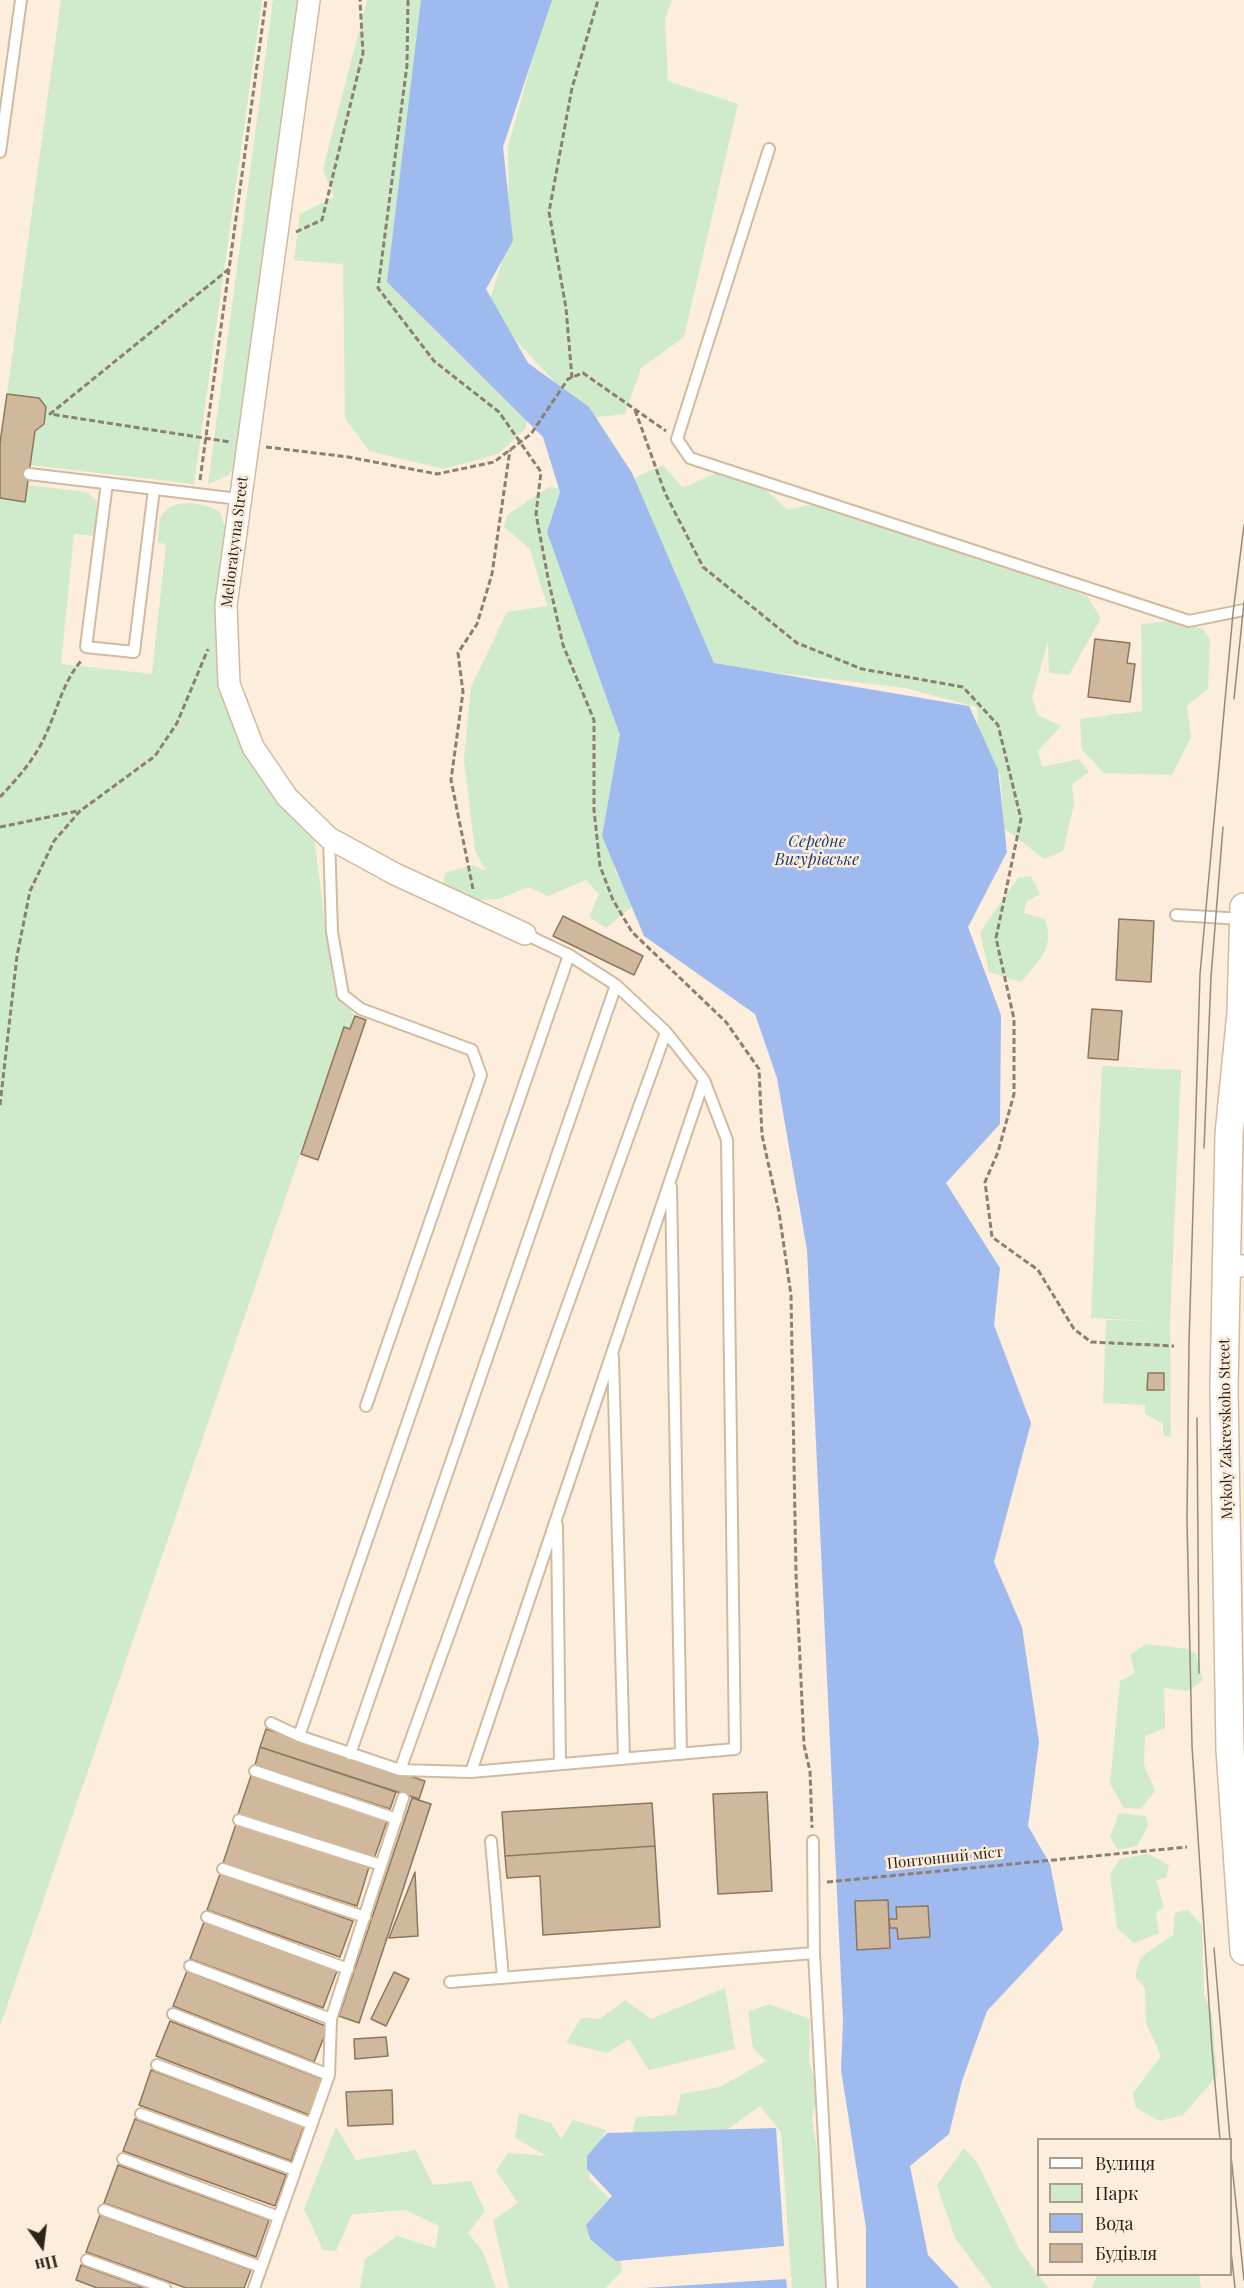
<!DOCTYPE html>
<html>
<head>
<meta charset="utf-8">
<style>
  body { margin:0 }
  #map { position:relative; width:1244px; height:2288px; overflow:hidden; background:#fceddc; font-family:"Playfair Display",serif }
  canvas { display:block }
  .legend { position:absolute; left:1037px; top:2138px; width:195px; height:138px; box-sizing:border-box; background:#fceddc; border:2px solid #a99d8e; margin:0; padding:8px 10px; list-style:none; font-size:18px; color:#2d2419 }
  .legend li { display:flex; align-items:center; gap:12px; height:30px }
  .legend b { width:30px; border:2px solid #a99d8e }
  .north { position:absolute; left:12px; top:2216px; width:60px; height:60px; -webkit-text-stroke:4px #fceddc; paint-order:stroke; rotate:166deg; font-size:16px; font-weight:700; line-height:24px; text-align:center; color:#2d2419 }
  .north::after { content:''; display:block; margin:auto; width:21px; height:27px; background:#2d2419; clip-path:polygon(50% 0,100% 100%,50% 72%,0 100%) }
</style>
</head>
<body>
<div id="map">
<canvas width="1244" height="2288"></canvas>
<ul class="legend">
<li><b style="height:8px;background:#fff"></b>Вулиця</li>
<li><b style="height:16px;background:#d0ebcc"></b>Парк</li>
<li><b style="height:16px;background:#9fbaef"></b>Вода</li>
<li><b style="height:16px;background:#d0b89d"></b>Будівля</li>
</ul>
<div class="north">Пн</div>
</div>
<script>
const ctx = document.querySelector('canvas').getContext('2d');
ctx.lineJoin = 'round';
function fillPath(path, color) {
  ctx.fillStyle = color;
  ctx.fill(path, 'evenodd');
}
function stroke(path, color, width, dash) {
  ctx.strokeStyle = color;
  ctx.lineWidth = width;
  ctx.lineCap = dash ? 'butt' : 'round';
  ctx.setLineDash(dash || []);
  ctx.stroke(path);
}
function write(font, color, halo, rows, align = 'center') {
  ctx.font = font + ' "Playfair Display",serif';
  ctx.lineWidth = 5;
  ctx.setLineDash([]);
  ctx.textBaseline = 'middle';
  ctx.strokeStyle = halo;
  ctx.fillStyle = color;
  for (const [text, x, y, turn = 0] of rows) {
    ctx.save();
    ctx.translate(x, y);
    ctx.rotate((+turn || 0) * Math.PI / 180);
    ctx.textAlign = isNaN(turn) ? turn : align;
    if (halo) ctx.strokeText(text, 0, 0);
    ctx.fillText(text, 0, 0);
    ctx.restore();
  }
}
fillPath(new Path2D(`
  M61,0H262L194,484L30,465L35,431L44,424L46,407L39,398L7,394Z
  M273,0H302L236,464L229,475L208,484Z
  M367,0H441L423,152L527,415L526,428L498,454L444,469L369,451L345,418L343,264L294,260L300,214L334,197L323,169Z
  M549,0H672L665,19L668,81L738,104L684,337L641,368L625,414L588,418L487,309L509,239L508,147Z
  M663,465L683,488L723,470L754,479L788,510L821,502L1087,596L1101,618L1069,675L1049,673L1048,641L1032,698L1038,715L1061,726L1038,751L1042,767L1079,759L1089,772L1072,784L1074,804L1063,851L1044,859L1004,828L1000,774L980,759L977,707L905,688L710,665L630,480Z
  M27,485L86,492L97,501L95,536L74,534L61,664L152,674L166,544L158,543C159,535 158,521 162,515C174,497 203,503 219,511L227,532L218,606L216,659L222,689L238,736L265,784L314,838L334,990L355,1016L350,1029L344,1028L0,2026V498L25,501Z
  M549,487L569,489L632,669L612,849L616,875L637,862L650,892L606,928L589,917L599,894L586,880L548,896L528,887L499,899L464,901L442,888L445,873L472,865L486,871L475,851L464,759L471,687L507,612L547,606L530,549L504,527L507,515Z
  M1170,621L1203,629L1210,640L1208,689L1187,706L1191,737L1172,775L1104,773L1082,750L1080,719L1142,711L1141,624Z
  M1031,876L1040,894L1026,902L1024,913L1045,919C1055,949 1039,960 1021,982L989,972L980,932L1018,878Z
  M1102,1066L1181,1070L1170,1322L1171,1437L1164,1436L1163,1424L1145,1414V1405L1103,1403L1106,1320L1153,1321L1091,1318Z
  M1146,1644L1187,1649L1196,1654L1203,1680L1188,1691L1164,1688L1165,1728L1145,1736L1144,1765L1155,1791L1141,1809L1124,1808L1110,1784L1120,1681L1135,1673L1130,1655Z
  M1119,1813L1146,1816L1148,1826L1137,1846L1118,1850L1110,1837Z
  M1148,1854L1169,1865L1166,1878L1156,1880L1164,1907L1156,1913L1159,1933L1134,1943L1117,1928L1110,1874L1120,1859Z
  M1188,1910L1202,1925L1204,1995L1212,2014L1217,2076L1183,2115L1160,2121L1136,2108L1133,2093L1161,2056L1146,2023L1145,1988L1135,1977L1141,1957L1173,1935L1175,1913Z
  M725,1988L735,2049L649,2070L629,2039L607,2053L566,2043L581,2018L600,2019L625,2000L651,2019Z
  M769,2004L810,2019L809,2062L819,2088L812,2119L821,2175L828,2288H792L781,2132L760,2106L713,2140L631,2141L636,2117L676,2115L681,2094L720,2087L766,2061L753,2048L748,2012Z
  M519,2113L551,2123L561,2139L573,2120L606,2130L593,2155L589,2178L612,2201L622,2271L606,2288H509L493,2220L518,2203L496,2171L508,2153L547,2156L515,2138Z
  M336,2127L356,2160L416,2150L433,2185L471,2181L485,2211L468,2233L483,2252L496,2288H360L365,2259L397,2236L435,2248L439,2226L406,2210L352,2214L336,2251L323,2250L304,2209Z
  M964,2148L978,2164L1019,2249L1048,2288H992L955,2238L937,2185Z
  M1097,2275H1199L1201,2288H1092Z`), '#d0ebcc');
fillPath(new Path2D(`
  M421,0H552L503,147L513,241L486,289L528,363L589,407L632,473L714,663L969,706L998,770L1007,852L968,927L1001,1015L1000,1124L946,1183L1000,1268L994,1325L1031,1423L994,1562L1022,1627L1039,1742L1028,1826L1050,1864L1063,1930L987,2011L962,2081L949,2134L910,2166L928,2255L959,2288H866V2228L841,2070L843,2021L807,1250L777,1078L755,1014L644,936L602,836L620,735L547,532L560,492L543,437L387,282Z
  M776,2128L784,2246L616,2261L590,2239L586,2225L612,2196L587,2169V2156L607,2133Z
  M786,2279L787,2288H644Z`), '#9fbaef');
const building = new Path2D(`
  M7,394L39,398L46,407L44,424L35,431L25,502L0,498V443Z
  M1095,639L1130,643L1127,663L1135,664L1130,702L1088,697Z
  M563,916L643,956L634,975L553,936Z
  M1119,919L1154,921L1151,982L1116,980Z
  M1092,1009L1122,1011L1118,1060L1088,1058Z
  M355,1016L366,1020L318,1160L301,1154L344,1027L350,1029Z
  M1148,1373H1164V1390H1147Z
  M266,1729L425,1781L419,1799L260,1747Z
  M260,1747L396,1792L390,1809L255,1765Z
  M251,1776L387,1821L374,1859L238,1814Z
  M767,1792L772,1891L718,1894L713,1794Z
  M412,1798L431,1804L359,2023L339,2016Z
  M652,1803L655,1846L505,1856L502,1812Z
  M236,1824L369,1867L357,1906L223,1863Z
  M655,1846L660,1927L543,1935L540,1876L507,1878L505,1856Z
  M415,1872L418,1936L389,1938Z
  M220,1874L353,1921L340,1957L207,1910Z
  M888,1900L890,1948L857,1950L855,1901Z
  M928,1906L930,1937L898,1939L897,1928H890L889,1919H897L896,1907Z
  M204,1922L337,1971L323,2008L190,1959Z
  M187,1971L328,2027L314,2062L173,2006Z
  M394,1972L409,1979L386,2026L371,2019Z
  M170,2021L322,2079L309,2115L156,2056Z
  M386,2037L388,2056L355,2059L354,2039Z
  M151,2070L304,2126L291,2161L139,2105Z
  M392,2090L393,2124L348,2126L346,2092Z
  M135,2119L286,2175L275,2206L123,2151Z
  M118,2165L269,2220L256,2257L104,2203Z
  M100,2215L251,2270L244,2288H186L86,2252Z
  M81,2265L145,2288H97L76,2280Z`);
fillPath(building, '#d0b89d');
stroke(building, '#8d765d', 1.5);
const service = new Path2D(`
  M769,149L677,439L690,458L1189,621L1244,610
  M0,152L21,0
  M29,474L239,499
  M107,483L86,647L134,652L154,489
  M329,838L332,932L343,995L361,1009L472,1050L481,1075L366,1406
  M1176,915L1243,919
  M671,1187L681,1754
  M613,1357L624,1759
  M557,1525L560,1764
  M271,1723L299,1736L400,1770L471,1772L735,1749L727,1140L704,1080L666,1032L616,985L569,955L525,934
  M299,1736L569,955
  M350,1754L616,985
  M400,1770L666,1032
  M255,1771L397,1819
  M471,1772L704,1080
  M239,1820L381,1865
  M491,1841L503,1978
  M813,1841L814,1953L832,2288
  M223,1869L365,1917
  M207,1917L348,1969
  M190,1966L331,2019
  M450,1982L814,1953
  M173,2014L329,2075
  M157,2065L312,2124
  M141,2114L295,2170
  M123,2159L279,2217
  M104,2210L261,2267
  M87,2260L165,2288
  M254,2288L329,2075L331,2019L403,1798`);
const minor = new Path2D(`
  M309,0L226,605L229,684L253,747L287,797L329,838L395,874L525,934
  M1225,1266H1244`);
const tertiary = new Path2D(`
  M1244,907L1241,1013L1229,1134L1224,1389L1230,1750L1244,1951`);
stroke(service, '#d2ba9f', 14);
stroke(minor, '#d2ba9f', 24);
stroke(tertiary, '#d2ba9f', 30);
stroke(new Path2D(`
  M408,0L407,65L378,288L434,361L499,412L541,472L536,514L548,578L563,645L594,720V810L600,866L613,900L632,932L726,1022L759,1069L762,1135L779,1212L791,1295L796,1574L804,1745L810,1771L812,1828
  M296,232L322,220L363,53L360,0
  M229,269L50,414L230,442
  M572,378L566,308L549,212L572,88L598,0
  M635,410L665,493L703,567L797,643L862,669L963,687L998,725L1021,819L996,938L1014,1019V1094L998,1152L985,1182L992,1237L1038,1270L1074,1329L1091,1342L1174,1346
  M266,447L348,457L437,474L494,462L531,434L568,379L583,373L666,431
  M200,480L266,0
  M0,797C17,779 35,759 45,736C57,711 63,681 82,660
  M0,827L78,811
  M473,889L451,780L463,692L458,653L477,624L492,574L510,450
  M0,1105L17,956L30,891L54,841L80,811L155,756L177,723L208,649
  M827,1882L1187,1847`), '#8b7f72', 3, [6, 3]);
stroke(service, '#fff', 10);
stroke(minor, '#fff', 21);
stroke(tertiary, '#fff', 27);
stroke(new Path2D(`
  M1234,699L1244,602
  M1204,1148L1211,977L1223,827
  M1197,1418L1199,1673
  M1214,1948L1230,2140
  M1220,2140L1212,2049L1192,1746L1187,1520L1189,1343L1200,974L1233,613L1244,525
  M1230,2146L1244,2280
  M1230,2242L1235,2288`), '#978a7c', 1.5);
write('15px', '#2d2419', '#fceddc', [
  ["Melioratyvna Street",235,542,-83],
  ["Mykoly Zakrevskoho Street",1226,1429,-91],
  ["Понтонний міст",945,1858,-6]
]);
write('italic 16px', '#1b3876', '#fceddc', [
  ["Середнє",817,842],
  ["Вигурівське",817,860]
]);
</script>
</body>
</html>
